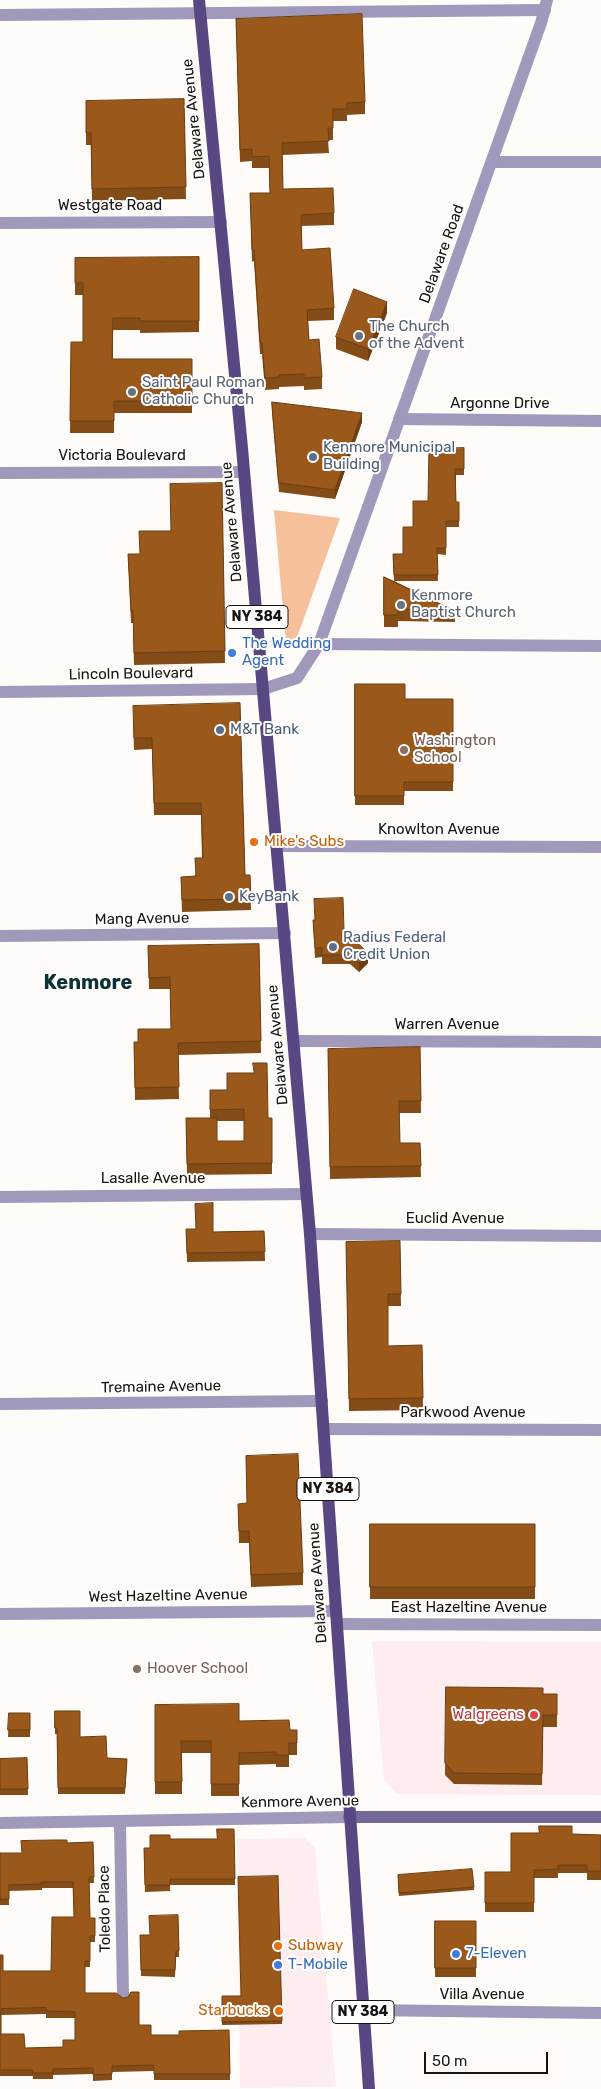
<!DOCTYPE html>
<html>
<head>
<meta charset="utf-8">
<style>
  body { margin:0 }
  #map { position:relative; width:601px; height:2089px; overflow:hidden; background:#fffbf8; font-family:Rubik,sans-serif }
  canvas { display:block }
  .scale { position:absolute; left:424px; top:2052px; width:124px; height:22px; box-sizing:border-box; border:2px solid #1a130e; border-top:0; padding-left:6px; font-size:15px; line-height:18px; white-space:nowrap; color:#1a130e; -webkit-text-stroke:4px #fff; paint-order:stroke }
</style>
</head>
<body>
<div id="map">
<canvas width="601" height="2089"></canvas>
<div class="scale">50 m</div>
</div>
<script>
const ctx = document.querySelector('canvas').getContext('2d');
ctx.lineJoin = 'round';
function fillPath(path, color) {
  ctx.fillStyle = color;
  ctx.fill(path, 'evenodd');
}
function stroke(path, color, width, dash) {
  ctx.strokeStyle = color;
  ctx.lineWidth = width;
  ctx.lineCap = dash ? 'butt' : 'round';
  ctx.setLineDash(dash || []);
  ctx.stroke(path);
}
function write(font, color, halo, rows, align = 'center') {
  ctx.font = font + ' Rubik,sans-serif';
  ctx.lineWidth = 4;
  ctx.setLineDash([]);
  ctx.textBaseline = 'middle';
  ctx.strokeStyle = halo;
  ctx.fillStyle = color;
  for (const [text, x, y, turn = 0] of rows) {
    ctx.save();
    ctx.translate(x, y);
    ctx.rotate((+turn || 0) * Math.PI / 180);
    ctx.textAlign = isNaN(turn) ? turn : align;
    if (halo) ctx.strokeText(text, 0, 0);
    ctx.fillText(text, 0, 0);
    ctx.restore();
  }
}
fillPath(new Path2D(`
  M372,1641L601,1642V1795L397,1794L384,1780Z
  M305,1838L315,1848L336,2087L240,2088L237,1839Z`), '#fdedef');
fillPath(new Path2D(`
  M274,510L340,518L295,643L286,642Z`), '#f6c19a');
stroke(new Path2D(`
  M0,15L545,10
  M492,162H601
  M0,223L221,222
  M399,419L601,421
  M0,473L244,472
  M319,644L601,646
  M0,692L263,689
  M277,846L601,847
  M0,936L285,933
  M294,1041L601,1042
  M0,1197L306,1194
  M310,1234L601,1236
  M0,1404L322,1401
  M324,1429L601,1430
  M0,1614L336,1611
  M337,1624L601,1625
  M120,1822L123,1996
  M363,2010L601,2013`), '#a099bb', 12);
stroke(new Path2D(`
  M263,689L297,678L319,644L541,23L547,0
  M0,1823L349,1817`), '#a099bb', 12);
stroke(new Path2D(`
  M349,1817H601`), '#75699a', 12);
stroke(new Path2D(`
  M199,0L242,448L310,1234L369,2089`), '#584782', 12);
fillPath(new Path2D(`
  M236,19L365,102V114L347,115V121H333V140H328L329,153L282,155L283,189L334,213V225L301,226L302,250L334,308V320L308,321L309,340L322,377V389L304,390V386L279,387V389L265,390L262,354H260L254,261L252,262L250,193H270L269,168H252V161L240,162Z
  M184,99L186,199L92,201L91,145H86V101Z
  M199,257V332L140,333V330H113V359H192V413H114V433H70L71,342H83V295H75V258Z
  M387,313L368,361L336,349V337Z
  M272,402L362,422L335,499L279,492L272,411Z
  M464,448V475H456V502H459V527H446V555L437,554L438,581H394L455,611V622L398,621V627H384V577L394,581L393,554H403L413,527L428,501Z
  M222,483L225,663L134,665L133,623H131L128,554H140L170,531Z
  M355,684L405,699H453V791H404V805H355Z
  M240,703L245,875H250L251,910L182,912L181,877L195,876L202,858L201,815H154L152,749L134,750L133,718Z
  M313,920L344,930L368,963L359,972L350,964H322V957L315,958Z
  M259,944L261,1053L178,1055L179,1099L135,1100L134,1042H138L171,1029L170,989H149L148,946Z
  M420,1047L421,1113H399L400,1143H420L421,1177L330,1179L328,1049Z
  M210,1090L268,1118H272V1174L187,1175L186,1118H210ZM217,1121H244V1141H217Z
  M186,1229L213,1232L264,1231L265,1261L187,1262Z
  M400,1241L401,1306H388V1346L422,1345L423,1410L349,1411L346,1242Z
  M246,1456L303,1573V1585L251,1587L249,1543H239L238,1504H247Z
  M370,1524H535V1599H370Z
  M446,1687L543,1694H557V1727H543L542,1785L454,1784L445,1775Z
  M155,1705L290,1730H297V1755H289V1767H276V1764L239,1765V1796H211V1753H182V1794H155Z
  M55,1711L80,1737L107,1758L127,1759L125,1794H58L57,1734H55Z
  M9,1713H30V1737H8Z
  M27,1758L28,1795H0V1759Z
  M234,1829L235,1885H170V1891L145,1892L144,1848H150L170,1839H217Z
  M572,1834L601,1835V1880H587V1873H558V1878H534V1912H485V1872H511Z
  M93,1842L94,1883H89L90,1918H95V1942H90V1967H85V1993L139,2025L151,2035H179L229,2030L230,2080H154V2071L112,2072V2080L93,2081V2074L53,2075V2079H33V2076H0V1955L3,1971H51L74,1917L73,1888H42V1890L9,1891V1905H0V1853H22L67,1843ZM46,2014V2018H75V2040L63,2047L25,2048L1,2034V2015Z
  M472,1869L474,1890L399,1896L398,1875Z
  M278,1876L282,2024L222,2025V1996H241Z
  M178,1915L179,1957H176L175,1977L141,1976L140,1935H150Z
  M435,1921H476V1977H435Z`), '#844c16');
fillPath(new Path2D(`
  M387,302V313L368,361V349Z
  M362,413V422L335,499V490Z
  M368,953V963L359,972V963Z`), '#6c3e12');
const building = new Path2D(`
  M362,14L365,102L347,103V109H333V128H328L329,141L282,143L283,189L333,188L334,213L301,215L302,250L330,248L334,308L307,310L309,340L319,339L322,377L304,378V374L279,375V377L265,378L262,342H260L254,250H252L250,193H270L269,156L252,157V149L240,150L236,19Z
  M184,99L186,187L92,189L91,133H86V101Z
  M199,257V321H140V318H113L112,359H192V401H114V421H70L71,342H83V283H75V258Z
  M354,289L387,302L368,349L336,337Z
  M272,402L362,413L335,490L279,483Z
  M464,448V469H455L456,502H459V521H446V548H437L438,575H394L393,554H403V527H413V501H428L429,449Z
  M222,483L225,651L134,653L133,611H131L128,554H140L139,531H171L170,484Z
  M384,577L455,611L398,609V615H384Z
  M355,684H405V699H453V782H404V796H355Z
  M240,703L245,875H250L251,899L182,900L181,877L196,876L195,858H203L201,803H154L152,738H134L133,706Z
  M343,898L344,930L368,953L359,963L350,955H322V948H315L313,920H315L314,899Z
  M259,944L261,1041L178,1043L179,1087L135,1088L134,1042H138V1029H171L170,977L149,978L148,946Z
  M420,1047L421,1101H399L400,1143H420L421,1166L330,1167L328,1049Z
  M253,1063H267L268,1118H272V1163L187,1164L186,1118H217V1141H244V1109L210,1110V1090H227V1073H254Z
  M213,1203V1232L264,1231L265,1252L187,1253L186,1229H196L195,1204Z
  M400,1241L401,1294H388V1346L422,1345L423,1398L349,1399L346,1242Z
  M298,1454L303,1573L251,1575L249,1531H239L238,1504L247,1503L246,1456Z
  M370,1524H535V1587H370Z
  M446,1687L543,1688V1694H557V1715H543L542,1774L454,1773L445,1763Z
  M239,1704V1721L289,1720L290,1730H297V1743H289V1755H276V1752L239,1753V1784H211V1741H181L182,1782H155V1705Z
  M55,1711H80V1737L106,1736L107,1758L127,1759L125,1788H58L57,1728H55Z
  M9,1713H30V1730H8Z
  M27,1758L28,1789H0V1759Z
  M539,1826H572V1834L601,1835V1871H587V1865H558V1869L534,1870V1903H485V1872H511V1833H539Z
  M217,1829H234L235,1879H170V1885H145L144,1848H150V1835H170V1839H217Z
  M53,1840H67V1843L93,1842L94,1877H89L90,1918H95V1936H90V1961H85V1993H116L123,1998L128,1997L131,1992H139V2025H151V2035H179V2031L229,2030L230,2074H154V2065L112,2066V2074L93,2075V2068L53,2069V2073H33V2070H0V1955H3V1971H51L52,1917H74L73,1882H41L42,1884L9,1885V1899H0V1853H22L21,1841ZM46,2008V2011L75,2012V2040H63V2047L25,2048L24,2034H1V2009Z
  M472,1869L474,1887L399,1893L398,1875Z
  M278,1876L282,2021L222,2022V1996H241L238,1877Z
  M178,1915L179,1951H176L175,1970H141L140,1935H150L149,1916Z
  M435,1921H476V1968H435Z`);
fillPath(building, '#9a581a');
stroke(building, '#6c3e12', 1);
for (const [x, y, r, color] of [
  [359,336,5,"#6b7280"],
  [132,392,5,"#6b7280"],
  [313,457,5,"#5c6f8a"],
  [401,605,5,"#6b7280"],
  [232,653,5,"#3f7fe0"],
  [220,730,5,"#5c6f8a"],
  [404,750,5,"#8d6e63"],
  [254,842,5,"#e8710a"],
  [229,897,5,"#5c6f8a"],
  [333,947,5,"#5c6f8a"],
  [137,1669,5,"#8d6e63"],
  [534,1715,5,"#e0444e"],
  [278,1946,5,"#e8710a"],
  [456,1954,5,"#3f7fe0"],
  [278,1965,5,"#3f7fe0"],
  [279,2011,5,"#e8710a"]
]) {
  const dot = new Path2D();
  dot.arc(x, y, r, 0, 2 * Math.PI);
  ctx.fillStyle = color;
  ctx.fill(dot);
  stroke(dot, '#fff', 2);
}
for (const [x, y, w] of [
  [257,617,62],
  [328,1489,62],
  [363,2012,62]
]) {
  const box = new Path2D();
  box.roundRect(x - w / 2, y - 11.5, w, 23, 4);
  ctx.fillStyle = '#fff';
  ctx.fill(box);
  stroke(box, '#1a130e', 1);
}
write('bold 14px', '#1a130e', null, [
  ["NY 384",257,617],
  ["NY 384",328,1489],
  ["NY 384",363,2012]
]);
write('15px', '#1a130e', '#fff', [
  ["Delaware Avenue",194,119,-96],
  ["Westgate Road",110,206],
  ["Delaware Road",442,254,-70],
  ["Argonne Drive",500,404],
  ["Victoria Boulevard",122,456],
  ["Delaware Avenue",232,522,-95],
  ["Lincoln Boulevard",131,674,-1],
  ["Knowlton Avenue",439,830],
  ["Mang Avenue",142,919,-1],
  ["Warren Avenue",447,1025],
  ["Delaware Avenue",278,1045,-95],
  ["Lasalle Avenue",153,1179],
  ["Euclid Avenue",455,1219],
  ["Tremaine Avenue",161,1387,-1],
  ["Parkwood Avenue",463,1413],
  ["Delaware Avenue",318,1583,-94],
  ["West Hazeltine Avenue",168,1596,-1],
  ["East Hazeltine Avenue",469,1608],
  ["Kenmore Avenue",300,1802,-1],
  ["Toledo Place",105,1909,-91],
  ["Villa Avenue",482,1995]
]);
write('15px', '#5b616d', '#fff', [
  ["The Church",369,327],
  ["of the Advent",369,344],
  ["Saint Paul Roman",142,383],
  ["Catholic Church",142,400],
  ["Kenmore",411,596],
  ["Baptist Church",411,613]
], 'left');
write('15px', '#4e5e75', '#fff', [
  ["Kenmore Municipal",323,448],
  ["Building",323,465],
  ["M&T Bank",230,730],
  ["KeyBank",239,897],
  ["Radius Federal",343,938],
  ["Credit Union",343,955]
], 'left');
write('15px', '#366cbe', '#fff', [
  ["The Wedding",242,644],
  ["Agent",242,661],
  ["7-Eleven",466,1954],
  ["T-Mobile",288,1965]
], 'left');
write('15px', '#785e54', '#fff', [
  ["Washington",414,741],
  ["School",414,758],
  ["Hoover School",147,1669]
], 'left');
write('15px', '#c56008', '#fff', [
  ["Mike's Subs",264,842],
  ["Subway",288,1946],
  ["Starbucks",269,2011,"right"]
], 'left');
write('15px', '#be3a42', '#fff', [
  ["Walgreens",524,1715]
], 'right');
write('bold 20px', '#0d3034', '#fff', [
  ["Kenmore",88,983]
]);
</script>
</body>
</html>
